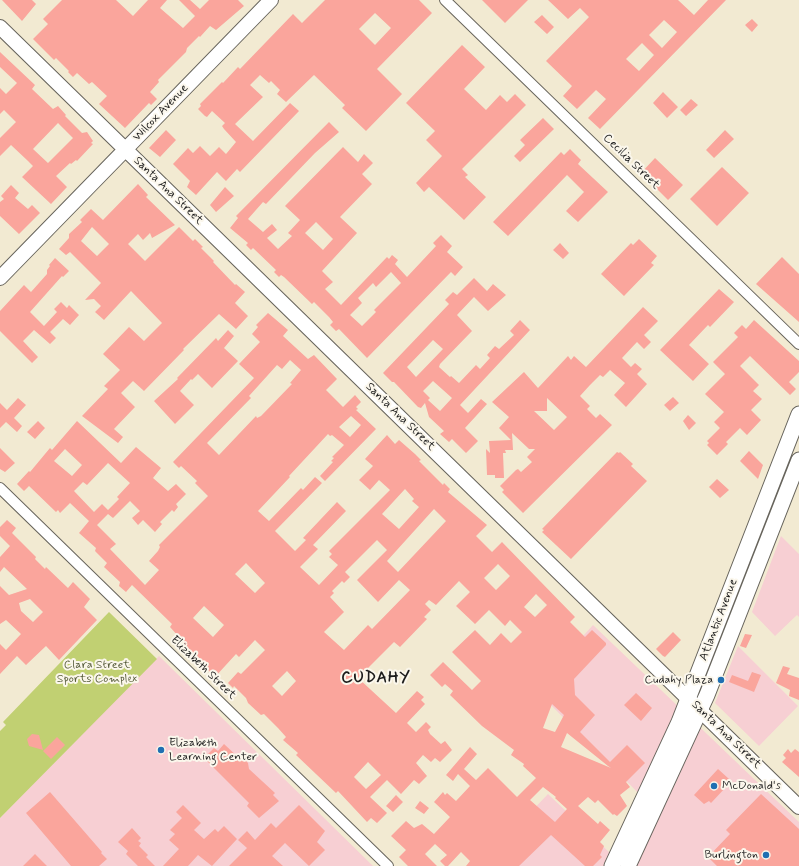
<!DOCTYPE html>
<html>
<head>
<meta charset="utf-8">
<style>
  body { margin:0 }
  canvas { display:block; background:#f2ead2 }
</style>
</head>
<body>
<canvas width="799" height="866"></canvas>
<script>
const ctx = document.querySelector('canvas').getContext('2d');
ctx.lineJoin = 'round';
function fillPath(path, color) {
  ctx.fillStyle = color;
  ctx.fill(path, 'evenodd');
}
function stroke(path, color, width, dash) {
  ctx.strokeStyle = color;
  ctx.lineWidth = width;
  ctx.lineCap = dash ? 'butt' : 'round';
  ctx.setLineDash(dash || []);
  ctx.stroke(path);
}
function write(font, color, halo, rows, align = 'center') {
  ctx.font = font + ' Mynerve,sans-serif';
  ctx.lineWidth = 4;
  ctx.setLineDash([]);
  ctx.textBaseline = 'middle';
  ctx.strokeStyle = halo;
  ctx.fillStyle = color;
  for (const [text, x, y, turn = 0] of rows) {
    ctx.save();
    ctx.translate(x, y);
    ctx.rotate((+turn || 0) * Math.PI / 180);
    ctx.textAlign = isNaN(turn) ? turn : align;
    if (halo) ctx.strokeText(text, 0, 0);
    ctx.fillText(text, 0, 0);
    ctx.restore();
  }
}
fillPath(new Path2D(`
  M781,536L799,554V617L797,615L775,636L752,612Z
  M593,625L799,822V866H635L660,815L535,689Z
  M738,646L798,706L759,746L715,703Z
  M159,656L373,866H0V818Z
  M548,794L610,853L623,866H479Z`), '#f7cfd3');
fillPath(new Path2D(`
  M109,612L157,659L0,818V731L6,725L3,722Z`), '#c1d072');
fillPath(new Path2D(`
  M2,0H32L36,4L22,21Z
  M62,0H116L133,16L148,0H167L160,8L183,28L195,16L179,0H190L200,9L209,0H238L244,6L216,30L210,26L200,37L199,36L187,48L186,52L158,80L159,82L150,92L157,99L151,105L149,103L125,128L99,104L107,96L92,82L89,84L77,73L73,77L68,72L69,71L56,58L54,60L33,39L48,24L43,19Z
  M325,0H419L432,13L377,69L402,94L366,131L342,108L345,105L314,75L286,102L277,94L280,90L271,81L269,83L260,75L250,85L263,97L235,124L253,141L290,103L299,111L240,172L237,169L226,181L217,172L196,195L187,187L190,181L173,164L188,148L193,153L200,146L210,156L219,147L226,154L236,142L224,129L222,126L225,123L212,111L207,117L205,116L198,109L201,106L200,104L222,82L223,83L238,67L240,69L293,14L302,23ZM375,13L391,28L375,45L359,29Z
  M482,0H528L505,23Z
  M548,0H678L694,15L708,0H726L600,129L588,118L606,99L596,90L577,109L563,96L572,86L546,61L589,17L580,8L568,19ZM664,20L677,32L662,48L649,35ZM642,43L654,55L639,71L626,59Z
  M542,15L554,27L547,34L534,22Z
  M752,19L758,25L752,32L745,25Z
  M462,45L485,67L464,89L486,110L500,95L507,102L515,94L526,105L462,169L468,175L465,177L486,197L464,220L429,187L424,192L416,183L442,156L426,140L435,131L406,103Z
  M0,52L35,85L32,89L53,109L58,106L66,115L65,116L82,133L87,132L93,141L91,143L93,144L77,161L76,160L71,164L70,163L56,176L67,187L51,204L22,177L33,166L28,161L11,145L0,156V138L16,122L4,110L0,114V88L6,94L17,83L0,67ZM58,123L73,138L48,163L33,149Z
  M663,92L678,107L667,118L653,103Z
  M691,99L698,105L686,116L680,110Z
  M543,118L554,129L520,162L514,156L525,145L520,140Z
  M329,122L339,132L315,153L266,204L263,202L248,219L263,232L272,224L277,230L267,238L278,249L292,236L288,233L300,220L285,206L343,147L358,162L364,154L373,163L362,174L372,184L340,217L357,233L322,271L333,282L325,289L341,305L387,257L389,259L392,255L398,260L395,264L407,277L436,246L433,243L441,235L452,246L447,252L463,267L455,276L451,272L367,358L339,329L336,331L330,325L333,322L329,317L314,302L312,304L284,277L281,275L279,277L274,272L276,270L253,248L251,250L246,245L248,243L230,228L238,218L236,216ZM316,222L333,239L323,250L305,233ZM391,272L401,283L374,310L376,312L362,326L350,315L362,303L358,298L373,283L376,287Z
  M166,130L176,140L160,157L149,148Z
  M725,130L734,139L714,158L706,150Z
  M570,149L581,160L578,164L608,192L578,222L566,211L584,192L567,175L508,236L493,222L561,152L564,155Z
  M655,158L683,185L668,200L641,173Z
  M722,167L749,193L717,226L690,199Z
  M138,184L148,195L146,197L175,225L152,238L150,233L143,240L138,234L128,244L145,261L179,227L193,241L195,239L203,247L201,248L214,261L213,262L235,285L236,284L245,292L235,303L248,316L236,329L219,314L183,349L184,350L144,391L133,381L121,393L135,407L114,429L123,437L118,443L82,416L108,389L104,386L120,370L103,354L129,327L144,341L162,323L131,291L104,320L95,312L101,306L94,299L85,300L101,283L70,252L66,255L59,249L69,238V234L82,222L80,220L91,209L103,220ZM92,227L109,244L97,256L81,241Z
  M11,185L19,193L15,198L28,209L32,205L40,213L19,234L0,216V202L4,199L1,196Z
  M225,187L234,196L216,212L210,205Z
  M639,239L657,256L651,263L654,265L624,296L601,274L631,243L633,245Z
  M560,243L569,253L563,259L553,250Z
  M782,257L799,274V322L756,284Z
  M55,258L69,271L63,277L62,276L30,312L44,326L57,312L54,309L61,302L67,308L69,305L79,315L70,325L63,319L50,332L56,338L50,344L34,330L23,341L38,357L32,363L0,331V311L24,285L31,292L47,274V270L50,266L49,265Z
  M474,278L487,291L493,284L506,295L488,311L474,297L457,315L472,331L440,364L439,367L450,377L451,376L459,383L476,365L480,369L490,358L487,355L495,346L499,349L514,335L510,331L520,320L530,330L460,405L468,413L481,399L487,404L465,428L478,441L466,453L452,439L449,442L440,434L444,431L429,417L425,403L421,408L418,407L394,382H392L383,373L449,304L445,300L453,292L457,295ZM433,340L443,349L416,377L407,367ZM433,381L452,398L440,411L428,400L430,398L423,391Z
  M719,289L734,302L710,327L708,325L689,345L709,364L693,381L660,350Z
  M643,307L658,321L644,335L651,342L644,349L637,342L622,358L631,367L635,363L642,369L637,374L647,384L626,407L614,395L625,383L610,370L603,377L600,375L590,385L580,396L590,406L587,409L596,418L600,414L612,425L523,513L502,492L504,490L500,486L516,470L518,469L521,472L532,462L527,457L535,449H529L512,433L513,450H505L506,453H503L504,478H495V475H487L486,449L490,453L489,441L511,440L499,428L509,417L492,402L524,372L538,388L568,356L571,360L574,356L586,367ZM547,398L567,417L554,430L534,411H547Z
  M268,313L288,330L283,336L308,359L314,355L337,379L326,390L343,407L355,395L361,402L356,407L358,409L356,410L376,429L325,481L320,476L333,462L331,461L334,458L332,457L344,445L332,435L330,436L328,434L289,476L290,477L258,511L269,521L301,488L303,490L315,477L322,483L275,531L295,551L306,540L303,538L337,502L346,511L313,545L318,549L300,567L319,585L338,565L329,557L332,554L329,551L390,490L379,480L370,490L359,480L373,466L365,459L387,435L395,444L399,440L415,454L421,460L419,461L443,485L444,483L450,489L448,492L487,525L476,536L492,552L502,542L575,617L570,622L585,637L592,630L606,643V645L574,679L575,695L595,715L580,732L610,762L627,745L645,763L626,782L630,787L620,795L627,806L617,816L614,814L613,815L598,800L595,803L588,797L578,806L598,824L600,821L610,830L600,842L604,846L600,855L602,857L593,866H585L551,835L519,866H466L470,861L461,852L448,866H445L440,861L447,855L435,844L425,854L437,866H408L399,857L406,850L391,836L406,821L414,828L422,824L434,834L450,817L434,802L443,792L445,795L447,793L456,801L470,786L458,774L453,781L446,775L470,747L477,754L464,769L476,780L488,768L517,797L536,778L523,766L524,764L511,755L514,750L482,726L450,695L453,691L445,684L442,687L430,675L443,662L472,690L481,681L452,652L475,630L490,645L501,633L511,643L522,632L510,620L505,626L489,610L475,624L456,606L470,592L459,581L436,605L429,600L425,604L431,610L424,617L427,619L400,647L394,642L358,678L396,713L417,691L424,697L421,700L425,704L407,723L416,732L426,722L431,727L428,730L430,734L441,744L445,741L452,750L440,762L435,758L431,762L423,755L416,763L427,776L419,784L414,780L401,794L387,780L370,797L387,813L377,823L371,818L367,822L338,791L336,793L296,755L298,753L283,740L286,737L278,728L264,714L261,715L248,703L246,698L234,686L233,688L228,683L238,672L241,674L265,650L255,640L239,657L236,654L215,677L206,668L207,667L178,638L179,637L170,627L172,624L132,585L126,592L119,586L120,582L104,567L107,563L95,551L96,548L79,533L89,521L70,503L60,513L58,510L56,512L29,486L24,491L17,484L29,471L30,472L50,448L52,450L77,421L121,463L136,447L161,468L153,478L168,491L176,484L186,494L176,504L178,507L174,512L172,510L160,522L162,524L155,532L143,520L138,525L132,518L140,511L130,501L113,518L108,514L97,525L116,544L110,549L145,585L159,570L149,561L158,551L160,547L159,545L208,496L195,483L197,481L181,466L179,468L173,462L254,378L239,364L260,342L252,334L258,327L256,325ZM290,360L301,370L290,383L292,384L261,416L257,418L256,416L219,455L207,443L251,398L249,396L277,365L282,369ZM351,416L361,425L350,437L339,427ZM65,449L82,465L72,476L54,461ZM108,463L130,483L117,497L119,499L108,510L102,504L94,512L74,491L83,482L87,485ZM405,489L414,499L412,501L419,507L399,529L382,514ZM434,509L446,521L398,572L387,561ZM377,540L387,550L357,580L378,602L399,580L410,590L372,629L368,625L344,650L324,632L344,612L330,597L334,593L332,591L342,581L344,583L350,577L345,572ZM246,563L265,583L255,593L235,574ZM498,564L510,576L496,590L484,578ZM536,594L547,605L535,617L524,607ZM204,606L224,625L213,637L193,618ZM287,671L296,681L282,696L272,686ZM552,704L564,715L555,732L543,728ZM567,733L608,766L611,768L561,747ZM368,762L381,775L366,789L354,777ZM543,787L556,797L555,798L567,809L555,822L530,800Z
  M754,320L799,361V372L789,382L796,389L790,395L750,356L740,366L759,385L753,391L762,399L751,410L761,420L747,435L740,428L726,442L728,444L717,455L707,445L709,443L707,441L720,428L714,422L724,412L705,394L725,374L713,362L738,337L734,333L742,325L746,329Z
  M228,330L234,336L224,348L238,361L212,388L198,374L192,380L191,379L180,391L194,405L175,424L154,401L178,379L177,378L216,338L218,341Z
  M673,397L679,403L670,411L664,405Z
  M18,398L26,405L14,418L22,426L17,432L6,422L0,428V403L7,410Z
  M688,415L696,423L689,430L683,421Z
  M38,421L45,428L35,439L27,432Z
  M0,448L15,463L5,472L0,469Z
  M749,451L763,465L758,479L740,461Z
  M617,452L619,453L620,452L633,464L631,466L647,481L571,559L542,532L544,530L542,529Z
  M717,479L729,490L720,498L709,487Z
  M7,520L16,528L12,533L36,557L35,559L45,569L46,567L68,588L73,582L90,599L84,607L97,620L59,660L46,646L26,665L17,656L0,674V644L6,650L21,634L6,620L0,624V586L9,595L27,589L4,567L0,572V557L10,546L0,536V527ZM30,599L43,612L33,622L21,611L19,603Z
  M673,632L681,640L665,657L663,656L656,649Z
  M745,634L752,635L746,648L740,646Z
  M783,666L790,668L787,674L799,678V700L789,696L790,690L776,683Z
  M752,672L761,675L754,692L729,682L732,675L748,681Z
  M636,693L652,708L641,721L624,705Z
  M32,734L39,735L43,750L29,746L27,739Z
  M57,737L65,745L51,759L43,751Z
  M224,744L239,758L244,759L248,763L249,769L275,793L273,795L279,801L259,818L247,806L249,803L204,758L214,748L218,751Z
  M788,749L791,753L795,749L799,752V777L782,762L786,758L783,755Z
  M718,769L729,779L724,785L726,787L711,803L709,801L704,804L694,795Z
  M50,792L102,852L101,853L107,859L99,866H71L26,813Z
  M761,794L799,829V866H717L708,857L730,834L726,830Z
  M396,795L403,802L393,812L386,806Z
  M420,801L429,808L424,814L415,808Z
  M183,805L201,823L194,830L204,839L215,829L218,832L224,826L237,839L212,866L198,855L188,866H163L179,849L169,840L175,834L170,830L182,818L176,812Z
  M299,805L325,831L317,842L325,850L309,866L285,843L272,856L283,866H229L247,848L238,840L247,831L255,840L271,823L276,828Z
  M132,828L141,838L138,841L141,843L139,846L148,855L146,857L155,866H138L126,854L128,851L118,842Z
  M35,854L47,866H23Z`), '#faa59c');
const street = new Path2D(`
  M445,0L799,344
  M0,488L388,866`);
const secondary = new Path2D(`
  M0,27L799,807
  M0,278L271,0`);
const primary = new Path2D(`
  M612,866L679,722L799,414
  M628,866L707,695L799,460`);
stroke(street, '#67645c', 12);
stroke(secondary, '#67645c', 16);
stroke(primary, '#67645c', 17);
stroke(street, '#fff', 10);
stroke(secondary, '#fff', 14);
stroke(primary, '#fff', 15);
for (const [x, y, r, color] of [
  [721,680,4,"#1f6fb2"],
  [161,750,4,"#1f6fb2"],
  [714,786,4,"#1f6fb2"],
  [766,855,4,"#1f6fb2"]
]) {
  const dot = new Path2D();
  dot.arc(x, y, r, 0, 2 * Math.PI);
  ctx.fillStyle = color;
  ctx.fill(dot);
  stroke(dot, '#fbf7ec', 1.5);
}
write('12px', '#1c1c1c', '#fbf7ec', [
  ["Wilcox Avenue",161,113,-46],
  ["Cecilia Street",631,162,44],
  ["Santa Ana Street",168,191,44],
  ["Santa Ana Street",400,417,44],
  ["Atlantic Avenue",719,620,-69],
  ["Elizabeth Street",203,668,44],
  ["Santa Ana Street",726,735,44]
]);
write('12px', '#565b3a', '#fbf7ec', [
  ["Clara Street",97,665],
  ["Sports Complex",97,679]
]);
write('12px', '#1c1c1c', '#fbf7ec', [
  ["Cudahy Plaza",713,680],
  ["Elizabeth",169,743,"left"],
  ["Learning Center",169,757,"left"],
  ["McDonald's",722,786,"left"],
  ["Burlington",758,855]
], 'right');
ctx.letterSpacing = '1px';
write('bold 16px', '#1c1c1c', '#fbf7ec', [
  ["CUDAHY",376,679]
]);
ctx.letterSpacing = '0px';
</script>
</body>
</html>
